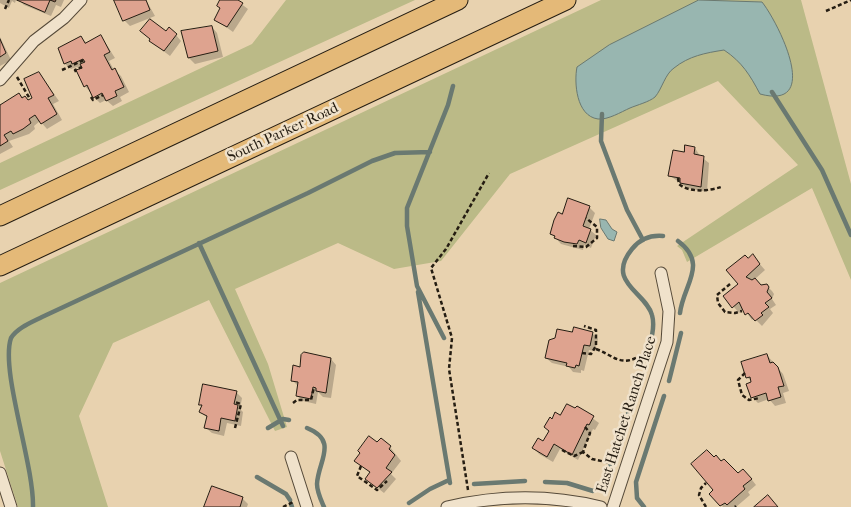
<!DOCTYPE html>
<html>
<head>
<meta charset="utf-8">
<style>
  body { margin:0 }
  canvas { display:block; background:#e8d2af }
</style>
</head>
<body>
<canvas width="851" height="507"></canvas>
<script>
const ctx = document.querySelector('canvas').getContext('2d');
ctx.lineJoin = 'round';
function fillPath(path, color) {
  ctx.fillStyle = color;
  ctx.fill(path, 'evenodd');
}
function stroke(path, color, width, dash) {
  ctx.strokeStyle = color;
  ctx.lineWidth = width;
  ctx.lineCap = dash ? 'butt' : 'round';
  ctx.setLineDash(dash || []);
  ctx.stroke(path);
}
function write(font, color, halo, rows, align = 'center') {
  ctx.font = font + ' "IM FELL French Canon",serif';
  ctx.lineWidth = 5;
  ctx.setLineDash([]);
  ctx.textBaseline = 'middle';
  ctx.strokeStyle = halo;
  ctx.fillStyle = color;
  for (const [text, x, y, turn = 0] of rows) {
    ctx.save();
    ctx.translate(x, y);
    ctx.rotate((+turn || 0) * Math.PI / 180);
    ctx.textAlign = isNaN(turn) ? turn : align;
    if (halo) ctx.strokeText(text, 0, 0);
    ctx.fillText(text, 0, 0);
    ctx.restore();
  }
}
fillPath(new Path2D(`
  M286,0H415L0,190V163L252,44Z
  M601,0H801L851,184V280L812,188L687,262L682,250L677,246L798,165L718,81L510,174L441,261L394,269L338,243L235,289L268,364L287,427L275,431L209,300L113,343L79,416L108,507H18L0,451V283Z`), '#bbba87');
const water = new Path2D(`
  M699,0L762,2C778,22 823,111 760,94C750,75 742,62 724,50C705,53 689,56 674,68C665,74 662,89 655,97C649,102 637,105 630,108C621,112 608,120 598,119C576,116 574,82 577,67L609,45Z
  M600,219L606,220L612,229L617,232L614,241L608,239L601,228Z`);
fillPath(water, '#98b6b0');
stroke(water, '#6a7971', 1);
fillPath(new Path2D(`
  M0,0H16L15,3L12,1L9,8L0,3Z
  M19,0H64L61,7L56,5L51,16L24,5Z
  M116,0H146L155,16L130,26L124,20Z
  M222,0H236L248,9L233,32L215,19L221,9Z
  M212,27L217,33L223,57L195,64L189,58Z
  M166,33L176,35L181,41L170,56L150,41Z
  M101,36L115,58L109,61L114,70L121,76L129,92L120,97L122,101L113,106L106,100L100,103L94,97L85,86L80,70L77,67L71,69L65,64L60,49L81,38L87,43Z
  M0,37L11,60L0,66Z
  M39,73L59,101L53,104L62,120L47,129L40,121L34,126L35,129L29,134L9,141L13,147L0,154V106L19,94L29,101L33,98Z
  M695,148L700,156L709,163L707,192L687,188L669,175L685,154Z
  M589,207L595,213L589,229L596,235L591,248L584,245L583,250L561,244L552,234L563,215Z
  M748,260L758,262L765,270L755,279L762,286L766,285L772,291L774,294L772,299L776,305L770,309L773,313L762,326L754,318L752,320L744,309L739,313L725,296L740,284Z
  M592,333L598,339L595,351L589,350L584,371L581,370V373L573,372L569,367L552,363L546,358L556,339L573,334Z
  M767,355L783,374L789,391L783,393L786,403L775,406L769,399L758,403L752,397L753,383L747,377Z
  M331,359L336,365L331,398L323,397L318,392L316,404L303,401L297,396L298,386L292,380L301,368Z
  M236,392L242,398L240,409L243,412L241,426L227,423L224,436L212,433L206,428L208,418L200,412L203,407L200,404Z
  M577,407L599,423L595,430L593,429L578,460L560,449L553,462L539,454L534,448L544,442L550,432L552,420Z
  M378,444L390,447L401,461L391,474L396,479L384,493L366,479L370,473L356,461Z
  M714,459L738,475L749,476L756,485L748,492L750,495L736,507H723L711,494L715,491Z
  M242,498L248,504L247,507H205Z`), '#0003');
stroke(new Path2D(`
  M772,92L822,170L851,235
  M602,114L601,141L627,210L643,240
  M678,241C709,264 683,285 680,313
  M199,243L283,426
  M418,292L450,483
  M444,338L417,286L407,226V208L448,105L453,86
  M645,360C649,346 656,329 652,315C646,292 605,282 632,249C640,239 651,235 663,236
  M669,381L681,333
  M268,428L283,419L289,420
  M307,428C339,441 318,461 317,484C317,492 321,500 324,507
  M257,477L286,494L290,500
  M545,482L567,483L593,491L603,487L639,381
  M474,484L525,481
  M409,503L430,489L449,480
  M291,504L292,507
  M33,507C34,464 0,370 11,338C17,328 32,322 42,317L308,193L372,161L395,153L430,152
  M644,507L637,498L636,482L664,396`), '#6a7971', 4.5);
const building = new Path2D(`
  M17,0H56L55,2L50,0L45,12Z
  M114,0H146L150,10L123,21Z
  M220,0H238L243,3L227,27L214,20L220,8L217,6Z
  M150,19L166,31L169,27L177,34L164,51L149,41L150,39L140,31Z
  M212,26L218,51L188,58L181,31Z
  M101,35L110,52L104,55L112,70L115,68L124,87L115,91L117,96L106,101L102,93L93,98L87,85L84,87L76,70L82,68L80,64L85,62L83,59L72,64L71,61L64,64L58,48L81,36L85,43Z
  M0,39L6,53L0,57Z
  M39,72L54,95L48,98L57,114L41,124L35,115L29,119L31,123L23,129L13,134L11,131L4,135L8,141L0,146V105L19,93L22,98L25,96L28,100L32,98L24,79Z
  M685,145L695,147L694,154L704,156L701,187L680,183V178L668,176L673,150L684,152Z
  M568,198L590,206L583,226L591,229L586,243L579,240L577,244L564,242L554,238L555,236L550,234L554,220L558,212L562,214Z
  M753,254L760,264L746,277L752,280L755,278L761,285L767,284L769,287L767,292L772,298L765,303L769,307L761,313L763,315L755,321L748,313L745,315L739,302L732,308L723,296L738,284L726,270L745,255L748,258Z
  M574,327L593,332L590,346L584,345L579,366L576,365L575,368L566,366L567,363L545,358L549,340L555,338L557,329L572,332Z
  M304,352L331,358L326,393L316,391V388L313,387L311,399L296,396L298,382L291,381L293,365L300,367L301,355Z
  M767,354L770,363L773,362L778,367L784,386L778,387L781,397L768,401L766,393L751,398L746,384L751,382L750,377L746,378L741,362Z
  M203,384L237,391L234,404L238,405L235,421L221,418L219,431L204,428L207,416L199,412L202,405H199Z
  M567,404L575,408L577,406L594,416L589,425L587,424L572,455L554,444L547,457L532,448L538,438L543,441L549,431L544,427L550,417L552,419L555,412L560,415Z
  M369,436L377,442L381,438L391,446L389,449L395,455L386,468L392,472L377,488L365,479L370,472L354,461L360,453L358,451Z
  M707,450L714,457L716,455L721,461L724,459L738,473L743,469L752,479L743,486L745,489L727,505L725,503L720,506L709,494L713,490L691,464Z
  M212,486L243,497L240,507H204Z
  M768,495L778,507H754Z`);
fillPath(building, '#dea38f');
stroke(building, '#251d12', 1);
const minor = new Path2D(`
  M0,80L34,41L64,18L81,0
  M291,457L307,507
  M0,473L11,507
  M447,507C498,495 549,494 601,507
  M613,507L667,342L669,311L661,273`);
const trunk = new Path2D(`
  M0,216L458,0
  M0,266L566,0`);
stroke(minor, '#564a39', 13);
stroke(trunk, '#251d12', 21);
stroke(new Path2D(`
  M5,9L9,0
  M826,11L851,0
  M62,70L84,60
  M76,72L75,70L82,67
  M17,77L30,99
  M91,97L93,100L103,95
  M678,178L679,184C689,193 709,191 721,187
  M573,246L586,247L597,238V227L586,218
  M730,284L717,295L718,303L725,312L735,313L742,311
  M596,349C611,354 619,366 636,358
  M582,353L591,354L596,346V330L584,326
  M745,373L738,380L742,395L749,400L760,398
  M293,403L297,400H311L314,387
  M585,427L590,433L583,452L592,459L615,464
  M235,428L241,404L235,402
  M562,450L574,456L583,452
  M361,466L357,476L377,490L387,481
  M468,490L449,369L452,338L431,268L446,249L489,173
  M283,507L293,502
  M706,507L699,495L701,488L706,483
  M735,507L736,506`), '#251d12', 2.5, [4, 2.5]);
stroke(minor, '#f0e2cb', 11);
stroke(trunk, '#e4b978', 19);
write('15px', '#251d12', '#f0e2cb', [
  ["South Parker Road",283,133,-25],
  ["East Hatchet Ranch Place",627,415,-72]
]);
</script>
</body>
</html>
